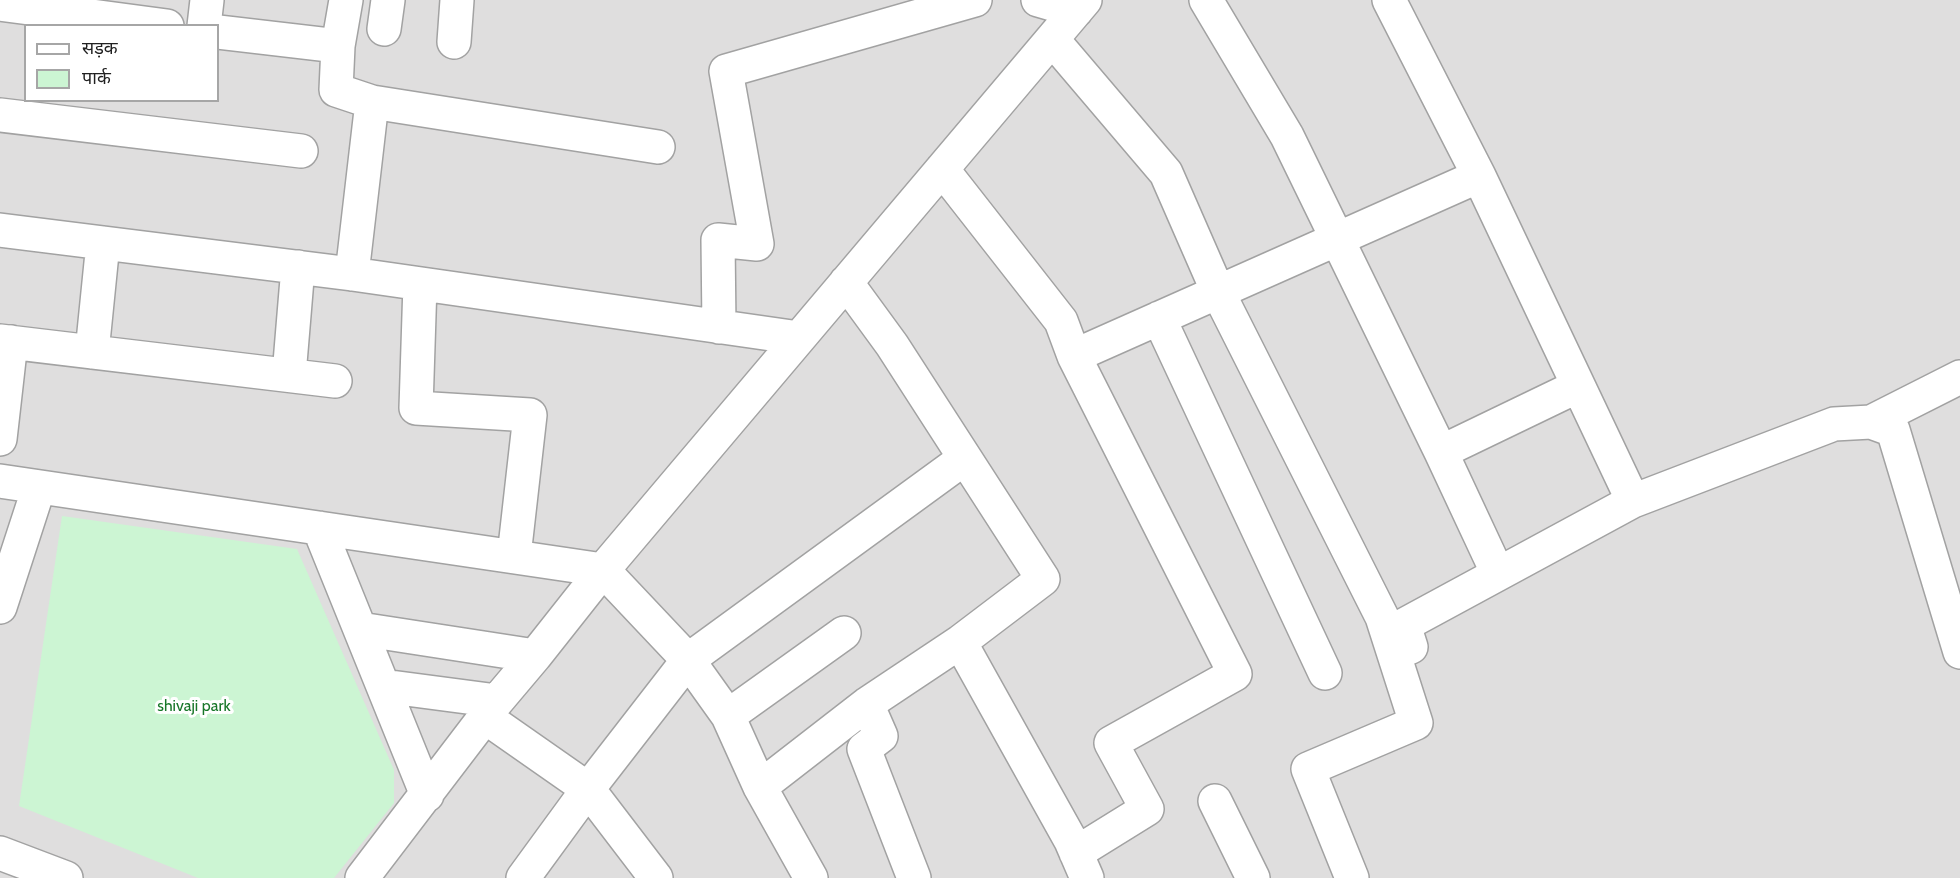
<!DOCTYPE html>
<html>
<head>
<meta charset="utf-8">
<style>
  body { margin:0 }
  #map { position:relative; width:1960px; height:878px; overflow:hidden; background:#f1efe9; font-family:Cabin,"Noto Sans Devanagari",sans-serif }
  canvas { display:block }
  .legend { position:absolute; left:24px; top:24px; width:195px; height:78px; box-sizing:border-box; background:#fff; border:2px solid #a6a6a6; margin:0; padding:8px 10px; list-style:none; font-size:18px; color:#212121 }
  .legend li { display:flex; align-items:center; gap:12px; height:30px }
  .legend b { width:30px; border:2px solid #a6a6a6 }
</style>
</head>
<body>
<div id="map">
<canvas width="1960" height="878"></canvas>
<ul class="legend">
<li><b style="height:8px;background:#fff"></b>सड़क</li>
<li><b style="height:16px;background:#ccf5d3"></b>पार्क</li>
</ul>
</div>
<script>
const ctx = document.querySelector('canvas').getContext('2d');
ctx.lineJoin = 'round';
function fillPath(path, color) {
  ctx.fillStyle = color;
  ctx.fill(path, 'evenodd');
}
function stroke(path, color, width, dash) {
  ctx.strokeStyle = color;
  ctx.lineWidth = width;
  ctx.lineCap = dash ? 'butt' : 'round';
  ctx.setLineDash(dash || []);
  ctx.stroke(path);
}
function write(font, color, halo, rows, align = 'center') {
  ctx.font = font + ' Cabin,sans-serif';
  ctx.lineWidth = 6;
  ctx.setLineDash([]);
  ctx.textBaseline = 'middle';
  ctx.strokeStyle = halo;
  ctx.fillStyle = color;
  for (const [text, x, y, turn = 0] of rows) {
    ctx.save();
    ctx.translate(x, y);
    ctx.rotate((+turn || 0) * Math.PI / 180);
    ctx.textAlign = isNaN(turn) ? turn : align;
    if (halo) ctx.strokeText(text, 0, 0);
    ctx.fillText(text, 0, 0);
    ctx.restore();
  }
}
fillPath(new Path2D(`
  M0,0H1960V878H0ZM26,26H218V100H26Z`), '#dfdede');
fillPath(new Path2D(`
  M62,516L297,549L394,770V803L334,878H198L19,806Z`), '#ccf5d3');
const minor = new Path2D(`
  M1038,0L1076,11
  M1206,0L1287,136L1441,452L1498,574
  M1389,0L1479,176L1633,501
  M0,4L167,26
  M204,26L207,0
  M384,29L388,0
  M218,32L338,46L346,0
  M1052,39L1166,173L1218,292L1382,617L1416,723L1308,769L1352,878
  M454,42L457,0
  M338,46L336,90L372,102
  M0,115L301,151
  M942,169L1061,321L1074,356L1235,674L1111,743L1147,809L1076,853
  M0,230L352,274L799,338
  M352,274L372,102L658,147
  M420,284L416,408L530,415L514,556
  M1159,318L1325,673
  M719,327L718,240L757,244L726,71L975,0
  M0,341L335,381
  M92,352L103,243
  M1074,356L1479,176
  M289,375L298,267
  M1871,422L1960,377
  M0,439L11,342
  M1441,452L1578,386
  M0,481L603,570L688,660L728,716L760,787L811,878
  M319,528L427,795
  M0,607L39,487
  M360,629L535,656
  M960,642L1071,841L1087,878
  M1395,653L1411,647L1404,625L1633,501L1834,424L1871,422L1893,430L1960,652
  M383,686L497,701
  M867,704L881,736L864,749L914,878
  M728,716L844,633
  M485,717L588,789L656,878
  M760,787L867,704L960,642L1043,579L892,345L846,282
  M1215,801L1253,878
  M0,853L66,878
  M362,878L497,701L535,656L603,570L1085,0
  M523,878L588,789L688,660L965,458`);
stroke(minor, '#a2a2a2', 36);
stroke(minor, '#fff', 33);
write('16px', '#187729', '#fff', [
  ["shivaji park",194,706]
]);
</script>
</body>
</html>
